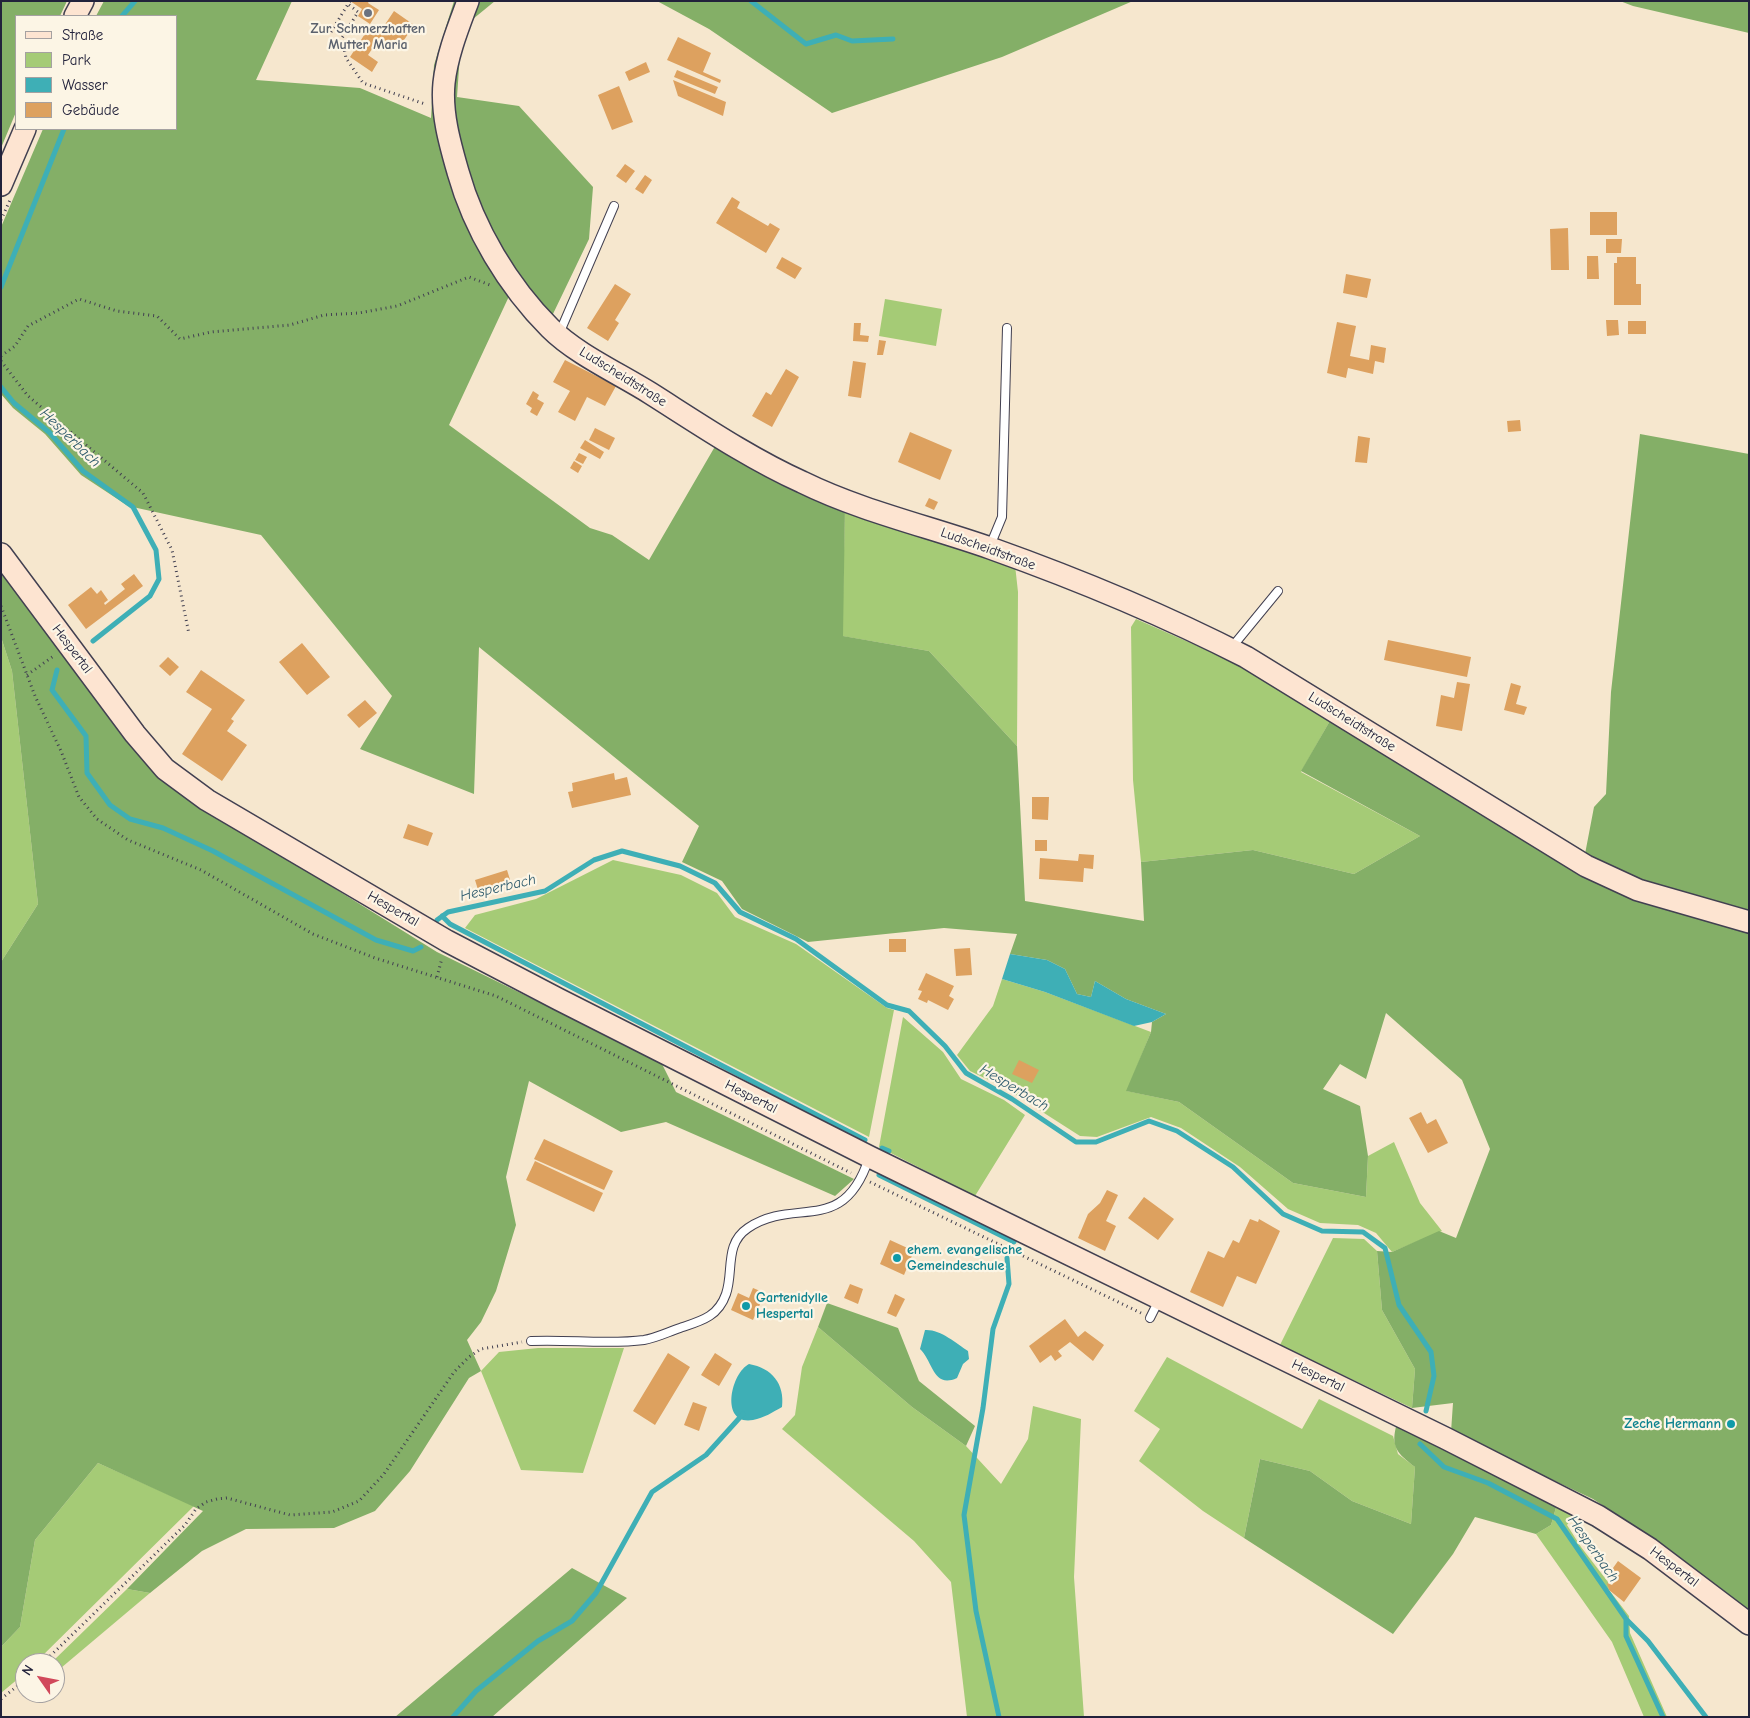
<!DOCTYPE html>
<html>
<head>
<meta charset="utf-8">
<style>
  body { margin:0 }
  #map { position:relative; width:1750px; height:1718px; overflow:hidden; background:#f6e7ce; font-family:"Comic Neue",sans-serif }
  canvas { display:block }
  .frame { position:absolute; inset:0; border:2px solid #22223b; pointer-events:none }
  .legend { position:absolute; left:15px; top:15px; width:162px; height:115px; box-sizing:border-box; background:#fcf5e5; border:1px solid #a5a1a1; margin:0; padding:6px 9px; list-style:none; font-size:15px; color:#22223b }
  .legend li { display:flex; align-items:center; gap:10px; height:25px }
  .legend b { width:25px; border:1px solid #a5a1a1 }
  .north { position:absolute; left:15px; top:1653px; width:50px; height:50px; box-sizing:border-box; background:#fcf5e5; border:1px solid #a5a1a1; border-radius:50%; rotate:303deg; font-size:14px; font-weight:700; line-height:20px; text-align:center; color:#22223b }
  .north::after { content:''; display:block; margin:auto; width:18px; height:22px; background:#d1495b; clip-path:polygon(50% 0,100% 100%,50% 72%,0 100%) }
</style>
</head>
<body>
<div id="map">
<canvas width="1750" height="1718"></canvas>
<div class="frame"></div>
<ul class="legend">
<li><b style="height:6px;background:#fde4d1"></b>Straße</li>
<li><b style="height:14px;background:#a5cb76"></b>Park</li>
<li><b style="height:14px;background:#3eafb6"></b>Wasser</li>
<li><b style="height:14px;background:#dda15f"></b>Gebäude</li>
</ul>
<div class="north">N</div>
</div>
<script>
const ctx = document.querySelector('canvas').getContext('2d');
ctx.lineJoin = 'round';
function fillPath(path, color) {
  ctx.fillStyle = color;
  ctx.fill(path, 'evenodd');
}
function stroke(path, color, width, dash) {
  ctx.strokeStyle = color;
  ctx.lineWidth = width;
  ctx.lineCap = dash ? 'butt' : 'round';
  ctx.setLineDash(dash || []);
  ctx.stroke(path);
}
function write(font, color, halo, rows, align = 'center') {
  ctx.font = font + ' "Comic Neue",sans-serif';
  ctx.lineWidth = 4.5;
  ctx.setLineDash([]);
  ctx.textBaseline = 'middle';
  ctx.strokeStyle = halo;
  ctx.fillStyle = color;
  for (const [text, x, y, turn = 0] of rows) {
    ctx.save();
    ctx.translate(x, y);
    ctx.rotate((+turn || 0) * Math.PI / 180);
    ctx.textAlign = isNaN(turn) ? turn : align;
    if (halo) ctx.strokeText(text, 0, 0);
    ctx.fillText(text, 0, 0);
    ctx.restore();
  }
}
fillPath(new Path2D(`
  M885,299L942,309L936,346L879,336Z
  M845,508L1015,565L1018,592L1017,746L929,651L842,636Z
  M1136,619L1227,659L1331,719L1301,772L1420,836L1354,874L1253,850L1141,862L1133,780L1131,627Z
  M1,637L12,671L38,904L1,962Z
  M613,860L681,875L717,893L735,917L796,944L887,1008L894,1010L869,1137L465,928L475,915L536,899Z
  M1002,979L1045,992L1151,1032L1127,1091L1179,1102L1293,1183L1366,1197L1368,1156L1394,1142L1420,1203L1442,1231L1392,1252L1376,1233L1358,1225L1320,1223L1288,1209L1240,1167L1181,1128L1151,1117L1097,1137L1080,1136L1005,1088L970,1071L957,1055L993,1006Z
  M903,1017L943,1052L961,1079L1004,1100L1025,1115L975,1196L879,1147Z
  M1333,1238L1364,1239L1377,1251L1382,1310L1415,1369L1412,1408L1280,1345Z
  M818,1327L912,1407L966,1446L1001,1484L1028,1439L1033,1406L1081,1419L1074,1577L1084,1717H967L951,1582L914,1541L782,1429L795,1415L802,1367Z
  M538,1348H624L583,1473L521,1470L481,1371L499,1352Z
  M1167,1357L1302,1429L1319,1399L1393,1436L1398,1454L1415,1467L1411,1524L1352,1501L1310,1471L1260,1459L1244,1538L1203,1511L1139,1461L1160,1429L1134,1411Z
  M98,1463L194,1506L35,1663H25V1673L1,1693V1647L20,1627L35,1540Z
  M1557,1504L1574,1515L1567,1525L1581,1547L1608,1582L1609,1590L1629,1616L1630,1633L1667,1717H1644L1612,1642L1536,1534L1551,1525Z
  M127,1589L150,1593L55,1673V1663H51Z`), '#a5cb76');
fillPath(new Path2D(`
  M1,1H67L60,16H16V112L1,148Z
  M104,1H292L256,80L360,88L431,118L434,65L454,1H495L473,19L460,54L457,97L519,106L593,187L589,239L552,316L518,277L449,425L590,528L612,535L649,560L717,443L845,508L843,636L929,651L1017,746L1025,901L1144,921L1141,862L1253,850L1354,874L1420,836L1301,771L1331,719L1581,875L1594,807L1606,794L1611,692L1640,434L1749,454V1611L1665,1546L1593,1499L1451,1432L1453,1403L1412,1408L1415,1369L1382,1310L1377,1251L1392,1252L1439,1231L1456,1238L1490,1149L1462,1080L1386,1013L1366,1079L1340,1064L1323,1089L1360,1106L1368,1156L1366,1197L1293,1183L1179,1102L1126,1091L1151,1032L1152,1022L1166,1014L1126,999L1095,981L1091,997L1077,994L1065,969L1047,960L1010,954L1017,934L944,928L808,942L742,909L722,881L682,862L699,826L479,647L474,794L360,749L392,696L261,535L128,506L81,475L45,434L13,408L1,394V227L43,129H176V16H96Z
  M657,1H1133L1002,57L832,113L709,29Z
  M1620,1H1749V33L1633,6Z
  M1,571L125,740L168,785L437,952L661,1062L676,1092L854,1179L835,1196L666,1122L621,1132L529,1081L506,1177L516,1225L496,1291L481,1322L467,1340L481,1371L469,1378L410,1471L375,1511L334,1528L246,1529L202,1551L150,1593L127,1589L203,1511L98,1463L35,1540L20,1627L1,1647V962L38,904L12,671L1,637Z
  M827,1303L898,1328L919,1381L975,1426L966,1446L912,1407L818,1327Z
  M1397,1423L1557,1504L1551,1525L1536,1534L1475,1517L1453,1554L1393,1634L1244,1538L1260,1459L1310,1471L1352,1501L1411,1524L1415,1467C1397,1453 1390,1447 1397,1423Z
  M572,1568L627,1598L492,1717H395Z`), '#84af67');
fillPath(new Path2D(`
  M1010,954L1047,960L1065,969L1077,994L1091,997L1095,981L1126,999L1166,1014L1152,1022L1134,1026L1045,992L1002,979Z
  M925,1330C940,1329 956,1343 968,1351L969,1359L963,1364L957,1378C933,1389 933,1361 920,1349Z
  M749,1364C772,1368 785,1384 782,1407C773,1412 764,1418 753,1420C720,1426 730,1374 749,1364Z`), '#3eafb6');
stroke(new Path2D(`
  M751,1L806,44L836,35L852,41L893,39
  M122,16L135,1
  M1,287L64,129
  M1,387L14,403L50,433L83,471L133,507L156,550L159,579L150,596L93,641
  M57,670L52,690L86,736L87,773L110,805L130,819L163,828L213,851L376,940L413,951L421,947
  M442,916L450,924L865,1140
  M437,920L448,912L545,891L594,860L622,851L680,866L715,883L740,912L796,939L887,1005L909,1011L945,1046L966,1073L1012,1099L1076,1142H1096L1149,1121L1177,1131L1233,1167L1283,1214L1322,1231L1363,1232L1385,1248L1399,1305L1431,1352L1434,1376L1426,1411
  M882,1148L889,1151
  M879,1175L1014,1242
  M1420,1444L1444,1467L1488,1483L1557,1519L1626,1619L1648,1641L1706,1717
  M1626,1619V1636L1663,1717
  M453,1717L476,1691L538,1641L572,1621L596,1593L652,1492L706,1455L743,1414
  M999,1717L976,1611L964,1515L983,1408L993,1329L1009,1284L1007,1258`), '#3eafb6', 5);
fillPath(new Path2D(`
  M350,1H369L368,3L379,10L370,24L358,16L362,9Z
  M394,11L414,25L400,46L393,41L386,51L376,43L368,55L378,62L372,72L350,57L370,26L380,32Z
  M678,37L711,53L703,72L721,80L720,83L667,60Z
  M646,62L650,72L629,81L625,72Z
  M677,70L718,87L715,94L674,77Z
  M673,80L726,102L723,116L678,96Z
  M619,86L633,122L612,130L598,95Z
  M625,164L635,171L626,183L616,176Z
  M645,175L652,180L643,194L635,189Z
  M732,197L740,202L737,208L768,226L770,223L780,229L766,253L716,223Z
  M1590,212H1617V235H1590Z
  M1568,228L1569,270H1551L1550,229Z
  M1606,239H1622L1621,253H1606Z
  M1587,256H1598L1599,279H1587Z
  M782,257L802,268L795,279L776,268Z
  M1617,257H1636V284H1641V305H1614V263H1617Z
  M1346,274L1371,279L1367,298L1343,293Z
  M615,284L631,294L615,320L619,323L608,341L587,328Z
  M1606,320H1618L1619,335L1607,336Z
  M1628,321H1646V334H1628Z
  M1337,322L1356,326L1350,356L1369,360L1371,345L1386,348L1384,363L1375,361L1373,374L1348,368L1346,378L1327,373Z
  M854,323H861L860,335L869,336L868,342L853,341Z
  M879,340L886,341L883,355H877Z
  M565,360L616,386L605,406L587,397L575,421L558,412L570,391L553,382Z
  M853,361L866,363L861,398L848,396Z
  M786,369L799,377L772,427L752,416L766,392L771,395Z
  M533,391L539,395L537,399L544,403L537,416L530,412L532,408L526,404Z
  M1520,420L1521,431L1508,432L1507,421Z
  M595,428L615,438L609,450L589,440Z
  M910,432L952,450L940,480L898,462Z
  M1358,436L1370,438L1367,463L1355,462Z
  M585,440L604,452L600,459L580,448Z
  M579,453L587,457L583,464L575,460Z
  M574,461L582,466L578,473L570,468Z
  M929,498L938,502L934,510L925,506Z
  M134,574L143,586L86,629L68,605L91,587L97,594L101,590L108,600L104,603L105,605L125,589L121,584Z
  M1388,640L1471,657L1467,677L1384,660Z
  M302,643L330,677L307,695L279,662Z
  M168,657L179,667L170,676L159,666Z
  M201,670L245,700L231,719L234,721L227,731L247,745L222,781L182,754L212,709L186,692Z
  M1457,682L1470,684L1462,731L1436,726L1441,695L1454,698Z
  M1511,683L1521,686L1516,704L1527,707L1524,715L1504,710Z
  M365,700L377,713L359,728L347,715Z
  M614,773L615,780L627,777L631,795L572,808L568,792L573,791L572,783Z
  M1032,797H1049L1048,820L1032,819Z
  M408,824L433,833L428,846L403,838Z
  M1035,840H1047V851H1035Z
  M1079,854L1094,855L1093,869L1084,868L1083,882L1039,879L1040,858L1078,861Z
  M507,870L512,886L480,896L475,880Z
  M889,939H906V952H889Z
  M970,948L972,975L956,976L954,949Z
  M926,973L954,986L949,996L954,999L948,1010L928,1000L927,1003L918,999L922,991L918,990Z
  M1019,1060L1039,1070L1032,1083L1012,1074Z
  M1421,1112L1427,1124L1436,1119L1448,1143L1428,1153L1409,1118Z
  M544,1139L613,1171L604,1190L534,1159Z
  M535,1161L603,1193L594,1212L526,1180Z
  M1107,1190L1118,1195L1106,1221L1116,1226L1105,1251L1078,1238L1088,1214L1100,1203Z
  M1144,1197L1174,1219L1158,1240L1128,1218Z
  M1250,1219L1258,1222L1259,1219L1280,1231L1256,1284L1237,1276L1223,1307L1190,1292L1208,1251L1224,1258L1233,1240L1239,1243Z
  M890,1240L914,1251L904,1275L880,1264Z
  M850,1284L863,1289L858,1304L844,1298Z
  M753,1288L765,1293L753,1320L731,1310L738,1293L749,1298Z
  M895,1294L905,1299L896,1317L887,1313Z
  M1065,1319L1078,1337L1085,1331L1104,1345L1093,1361L1070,1342L1058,1351L1062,1356L1055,1361L1051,1355L1040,1363L1029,1346Z
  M668,1353L690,1367L655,1425L633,1411Z
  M715,1353L732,1364L719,1386L701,1375Z
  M693,1402L707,1407L699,1431L684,1425Z
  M1618,1561L1641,1578L1624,1602L1609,1590L1607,1583L1612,1585L1616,1580L1608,1575Z`), '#dda15f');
const lane = new Path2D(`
  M559,334L614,206
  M990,546L1002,517L1007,328
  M1232,647L1278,591
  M1150,1318L1159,1300
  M531,1341C568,1339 607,1345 644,1340C656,1338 668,1332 680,1328C701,1321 718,1317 726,1294C734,1271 724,1244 748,1228C796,1196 843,1237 869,1158`);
const secondary = new Path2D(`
  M468,1C458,28 447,55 444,83C441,113 450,144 458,172C474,229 508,286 550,328C576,354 618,373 650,393C699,424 749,458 802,482C861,511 927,526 990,548C1077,579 1164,615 1246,657L1586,866L1638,890L1749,922
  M75,16L83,1
  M1,185L25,129
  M1,554L135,734L165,769L207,800L447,941L558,999L870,1157L1445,1438L1598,1516L1650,1549L1749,1624`);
stroke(lane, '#424051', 10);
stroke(secondary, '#424051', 24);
stroke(new Path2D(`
  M350,1L348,4L358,12L342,38L346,58L363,83L425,104
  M331,32L348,4
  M1,220L10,200
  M1,356L15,346L28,326L79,299L117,311L157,316L180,339L211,332L290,325L324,315L359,313L397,306L469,277L490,285
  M1,361L28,396L143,493L172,550L189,634
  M1,606L35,696L61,751L79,797L97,819L128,840L201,870L313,934L375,958L496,996L851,1173
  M27,675L55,655
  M437,977L442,958
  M870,1182L1141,1313
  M43,1663L185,1525L196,1509L206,1502L217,1499L227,1498L290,1515L332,1512L359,1501L384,1474L454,1372L469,1357L481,1349L522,1342
  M1,1699L25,1680`), '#424051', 3, [1, 4]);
stroke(lane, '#fff', 8);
stroke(secondary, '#fde4d1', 21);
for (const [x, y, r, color] of [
  [368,13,5,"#6b7280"],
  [897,1258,5,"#0f9aa8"],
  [746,1306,5,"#0f9aa8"],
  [1731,1424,5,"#0f9aa8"]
]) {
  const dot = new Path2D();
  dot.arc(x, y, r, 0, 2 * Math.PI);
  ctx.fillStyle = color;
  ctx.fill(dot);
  stroke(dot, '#fcf5e5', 2);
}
write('bold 14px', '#5b616d', '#fcf5e5', [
  ["Zur Schmerzhaften",368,29],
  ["Mutter Maria",368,45]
]);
write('14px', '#22223b', '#fcf5e5', [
  ["Ludscheidtstraße",623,377,32],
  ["Ludscheidtstraße",988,549,20],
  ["Hespertal",72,649,53],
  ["Ludscheidtstraße",1352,722,32],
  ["Hespertal",393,909,30],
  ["Hespertal",751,1097,27],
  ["Hespertal",1318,1376,26],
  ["Hespertal",1674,1567,37]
]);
write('bold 14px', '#0d838f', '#fcf5e5', [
  ["ehem. evangelische",907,1250],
  ["Gemeindeschule",907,1266],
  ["Gartenidylle",756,1298],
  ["Hespertal",756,1314],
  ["Zeche Hermann",1721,1424,"right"]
], 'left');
write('italic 15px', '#2d5a6c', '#fcf5e5', [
  ["Hesperbach",70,438,44],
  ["Hesperbach",498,888,-13],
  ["Hesperbach",1014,1088,31],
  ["Hesperbach",1593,1549,55]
]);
</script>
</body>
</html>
